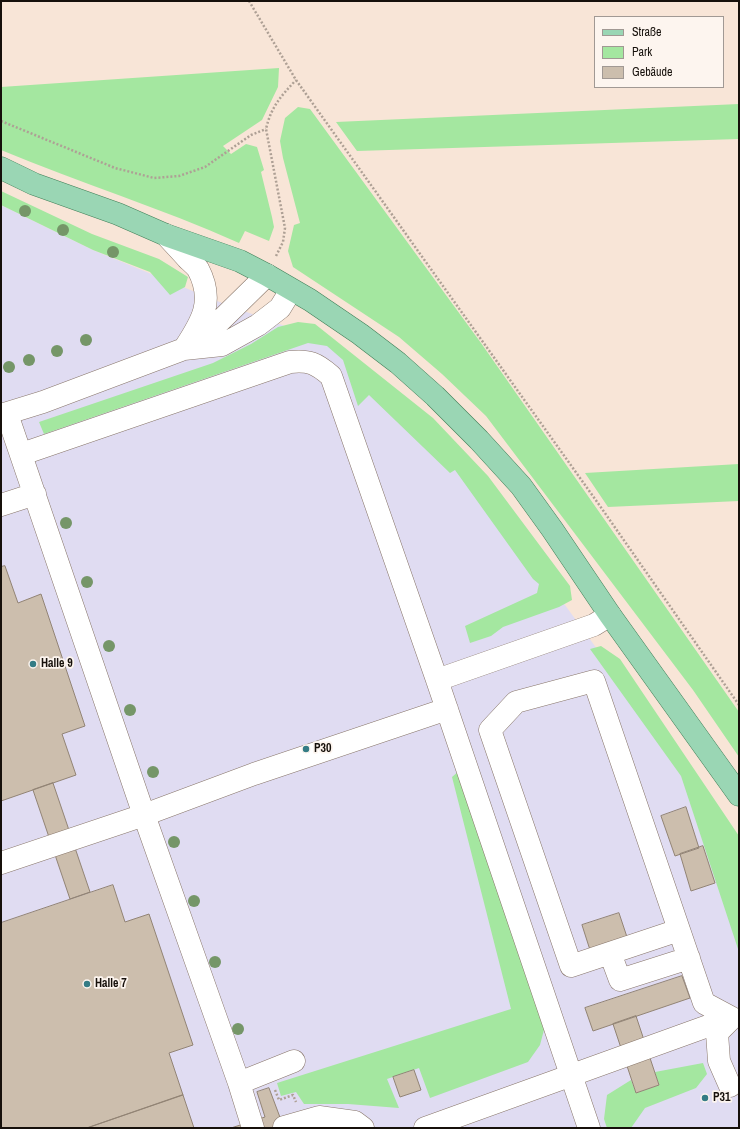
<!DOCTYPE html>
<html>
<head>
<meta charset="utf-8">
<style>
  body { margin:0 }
  #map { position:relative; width:740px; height:1129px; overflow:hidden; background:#f8e5d7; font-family:"Archivo Narrow",sans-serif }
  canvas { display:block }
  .frame { position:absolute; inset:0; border:2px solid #16100b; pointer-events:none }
  .legend { position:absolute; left:594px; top:16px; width:130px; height:72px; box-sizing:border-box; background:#fdf5ef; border:1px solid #a19994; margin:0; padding:5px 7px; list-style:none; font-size:12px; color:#16100b }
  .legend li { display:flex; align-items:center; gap:8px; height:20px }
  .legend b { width:20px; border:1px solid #a19994 }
</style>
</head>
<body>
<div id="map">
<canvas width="740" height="1129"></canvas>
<div class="frame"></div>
<ul class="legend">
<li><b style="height:5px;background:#9ad6b4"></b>Straße</li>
<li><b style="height:11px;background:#a4e7a0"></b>Park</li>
<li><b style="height:11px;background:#ccbead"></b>Gebäude</li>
</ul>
</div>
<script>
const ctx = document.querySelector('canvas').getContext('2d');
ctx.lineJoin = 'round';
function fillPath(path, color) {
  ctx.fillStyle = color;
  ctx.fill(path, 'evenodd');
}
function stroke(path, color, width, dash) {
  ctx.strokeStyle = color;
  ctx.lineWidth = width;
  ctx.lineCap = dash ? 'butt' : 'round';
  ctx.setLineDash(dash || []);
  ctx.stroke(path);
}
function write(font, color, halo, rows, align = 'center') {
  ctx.font = font + ' "Archivo Narrow",sans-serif';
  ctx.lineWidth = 3.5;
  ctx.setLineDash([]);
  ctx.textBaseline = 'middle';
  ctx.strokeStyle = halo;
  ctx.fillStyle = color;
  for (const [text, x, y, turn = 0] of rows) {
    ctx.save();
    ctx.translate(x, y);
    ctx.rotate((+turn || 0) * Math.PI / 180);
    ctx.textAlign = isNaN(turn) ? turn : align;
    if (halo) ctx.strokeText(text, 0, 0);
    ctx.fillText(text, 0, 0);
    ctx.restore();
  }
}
fillPath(new Path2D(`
  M1,205L93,250L222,303L334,344L449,446L689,775L739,849V1128H1Z`), '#e0dcf2');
fillPath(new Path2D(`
  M279,68L278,87L262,120L223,146L231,154L246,144L257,147L264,170L261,172L272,217L274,227L269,241L245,231L239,243C161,208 80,183 1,150V87Z
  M739,104V139L357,151L336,122Z
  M298,107L310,109L481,343L739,712V757L693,690L486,416L442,374L399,337L293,267L288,251L294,225L300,223L283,158L280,141L285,118Z
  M1,191L92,234L159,259L188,277L185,287L170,295L150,272L93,250L1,205Z
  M298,322L315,324L433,418L488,476L570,586L572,600L559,607L503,627L491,636L470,643L465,626L537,593L539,584L533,579L455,470L450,473L369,395L358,406L343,360L327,346L308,343L44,434L39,422L213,363L251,344L278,327Z
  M739,464V501L608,507L585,473Z
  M601,646L620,659L739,836V952L681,776L590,649Z
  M459,771L545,1026L540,1045L528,1062L430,1098L419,1068L387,1079L399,1108L348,1104H304L296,1092L281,1096L277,1083L511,1009L452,777Z
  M703,1063L707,1074L696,1088L645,1108L631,1128H607L604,1119L607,1095L631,1080L636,1093L659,1085L655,1072Z`), '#a4e7a0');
const building = new Path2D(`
  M5,566L18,603L41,594L85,726L62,734L76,775L1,801V567Z
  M53,783L90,892L70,899L33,790Z
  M686,807L699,848L675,856L661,816Z
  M703,846L715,883L691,891L680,854Z
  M113,885L125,922L149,914L193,1045L169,1053L183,1095L87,1128H1V923Z
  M619,913L627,937L590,950L582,925Z
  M682,976L690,998L593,1031L585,1008Z
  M636,1016L659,1085L636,1093L613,1024Z
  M414,1070L421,1090L400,1097L393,1077Z
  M269,1088L284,1128H231L265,1117L257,1092Z
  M183,1095L194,1128H87Z`);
fillPath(building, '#ccbead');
stroke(building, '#928475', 1);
const minor = new Path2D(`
  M166,235C173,243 180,250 187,258C190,261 195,265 198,269C215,301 202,322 184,349
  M193,342L219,322L267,275
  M7,414L144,815L239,1083L253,1128
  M1,415L43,402L184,349L222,345L258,325L280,308L291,290
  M22,454L290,362C309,360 316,363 331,376L437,680L589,1128
  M1,505L35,494
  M437,680L594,625L610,615
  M1,863L144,815L254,774L447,709
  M679,930L571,966L490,730L516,702L594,681L704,1003L732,1018L717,1033L719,1061L730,1086
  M610,953L620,980L689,958
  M239,1083L294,1061
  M284,1127L319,1117L355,1122L363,1128
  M425,1128L730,1018`);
const major = new Path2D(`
  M1,168L34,184L118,214L166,235L240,261L267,275L310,300L360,334L398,363L435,396L479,440L521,486L552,529L610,615L739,795`);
stroke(minor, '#88766a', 23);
stroke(major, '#407f58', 23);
stroke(new Path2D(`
  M249,1L296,80L600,506L739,705
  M1,121L115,168L154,178L179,176L205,167L251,135L266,129
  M276,256L283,242L285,228L266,129C271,107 281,96 296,80
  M275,1090L279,1100L293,1095L296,1102`), '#aea095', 2.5, [2, 2]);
stroke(minor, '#fff', 22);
stroke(major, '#9ad6b4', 22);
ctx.fillStyle = '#759668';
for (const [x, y] of [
  [25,211],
  [63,230],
  [113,252],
  [86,340],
  [57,351],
  [29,360],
  [9,367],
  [66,523],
  [87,582],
  [109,646],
  [130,710],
  [153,772],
  [174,842],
  [194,901],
  [215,962],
  [238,1029]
]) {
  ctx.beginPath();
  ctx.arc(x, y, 6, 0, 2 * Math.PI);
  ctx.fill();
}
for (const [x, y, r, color] of [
  [33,664,4,"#347c85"],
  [306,749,4,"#347c85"],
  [87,984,4,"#347c85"],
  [705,1098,4,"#347c85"]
]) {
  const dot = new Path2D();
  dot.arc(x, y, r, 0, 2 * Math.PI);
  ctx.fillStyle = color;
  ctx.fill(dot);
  stroke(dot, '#fdf5ef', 1.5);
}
write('bold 12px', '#16100b', '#fdf5ef', [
  ["Halle 9",41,664],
  ["P30",314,749],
  ["Halle 7",95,984],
  ["P31",713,1098]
], 'left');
</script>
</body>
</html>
